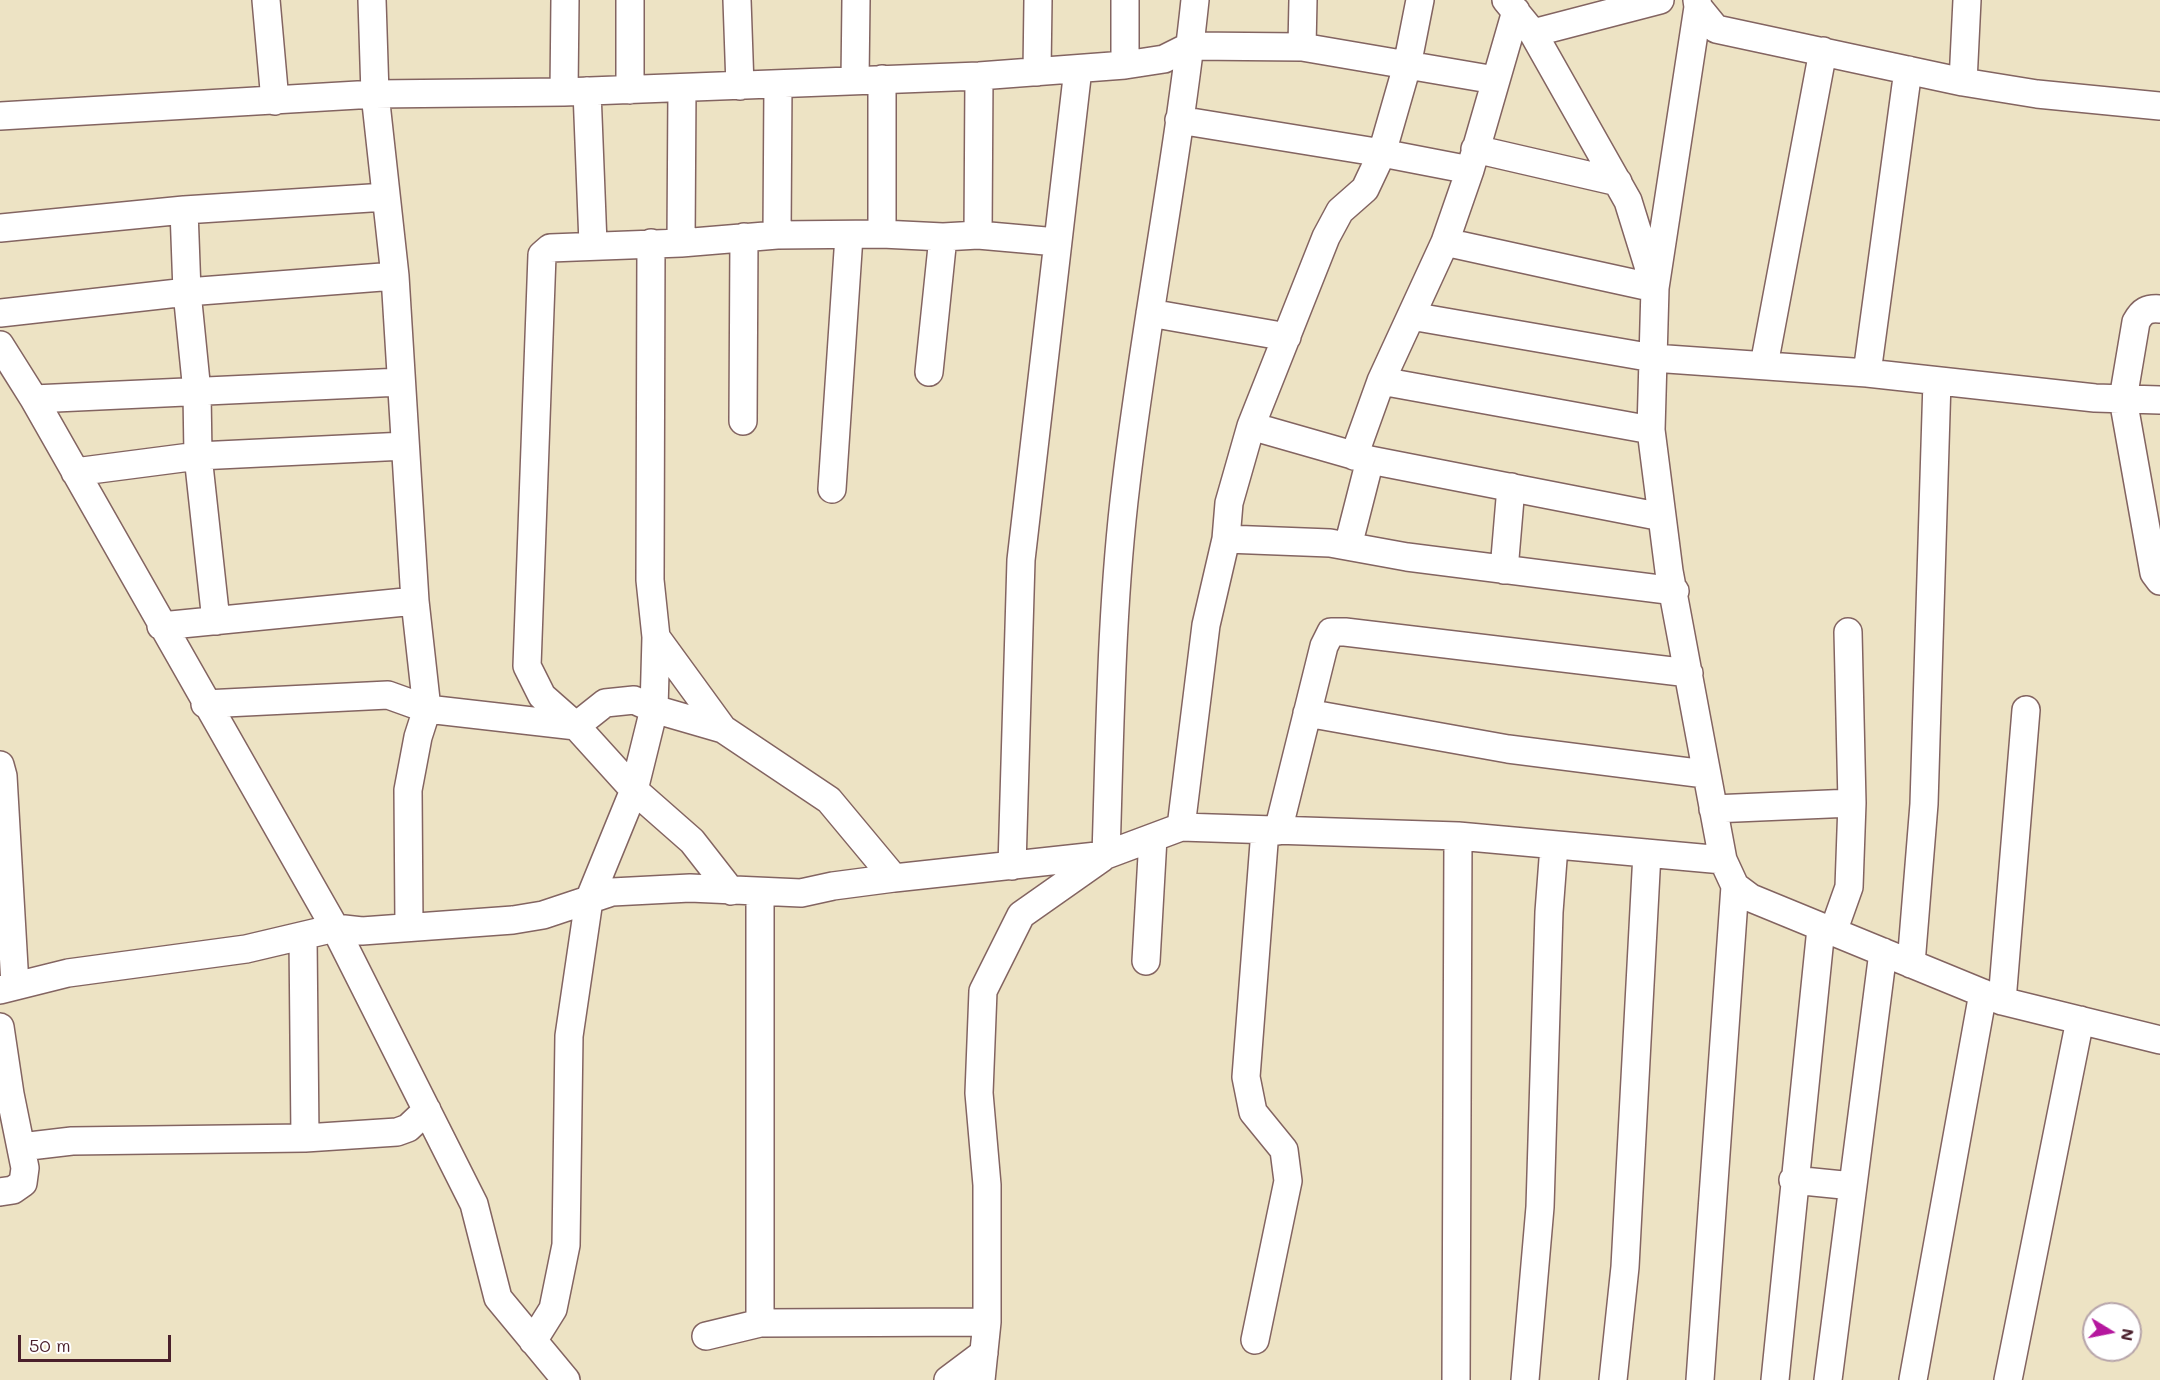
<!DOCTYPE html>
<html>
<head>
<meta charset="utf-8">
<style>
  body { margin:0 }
  #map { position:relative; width:2160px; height:1380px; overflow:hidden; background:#ede3c4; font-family:Mali,sans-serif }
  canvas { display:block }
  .north { position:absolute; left:2082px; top:1302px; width:60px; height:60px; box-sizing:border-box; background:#fff; border:2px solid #b7a5aa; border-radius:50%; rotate:100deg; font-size:16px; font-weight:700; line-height:24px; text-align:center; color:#4a1f2b }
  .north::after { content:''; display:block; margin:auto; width:21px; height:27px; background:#b5179e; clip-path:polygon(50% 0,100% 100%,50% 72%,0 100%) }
  .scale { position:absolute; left:18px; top:1335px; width:153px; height:27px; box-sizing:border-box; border:3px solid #4a1f2b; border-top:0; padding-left:8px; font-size:18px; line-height:21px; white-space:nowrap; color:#4a1f2b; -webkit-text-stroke:4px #fff; paint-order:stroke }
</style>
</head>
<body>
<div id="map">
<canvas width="2160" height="1380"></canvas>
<div class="north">N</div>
<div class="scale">50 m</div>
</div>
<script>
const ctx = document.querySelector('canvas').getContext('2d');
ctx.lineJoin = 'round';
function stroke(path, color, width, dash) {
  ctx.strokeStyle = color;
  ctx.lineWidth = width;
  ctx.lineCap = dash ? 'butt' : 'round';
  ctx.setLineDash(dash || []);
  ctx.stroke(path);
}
const minor = new Path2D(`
  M266,0L275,101
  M372,0L375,94L395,276L415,601L427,709L418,737L408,790L409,926
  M737,0L740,86
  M1125,0V65
  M1506,0L1533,33L1628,201L1655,288L1651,430L1669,571L1723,860L1735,886L1751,898L2002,1001L2160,1040
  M1697,0L1698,7L1716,29L1963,82L2037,94L2160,106
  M1533,33L1660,0
  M1302,47L1303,0
  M1037,72L1038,0
  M882,79V234
  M855,80L856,0
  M1963,82L1967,0
  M630,90V0
  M587,91L593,244
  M564,92L565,0
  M0,116L375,94L564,92L979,76L1125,65L1164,59L1190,46L1302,47L1495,80
  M1179,120L1382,153L1470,170
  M1475,149L1618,182
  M184,210L187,292L197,392L198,456L216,621
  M0,228L184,210L386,197
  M777,235L778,84
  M978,235L979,76
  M1445,242L1655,288L1698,7
  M651,243L650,580L656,637L723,729L829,800L894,878
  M681,243L682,88
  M2160,309C2147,308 2142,311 2136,322L2123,399L2154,573L2160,581
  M0,313L187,292L395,276
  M1150,313L1287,337
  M1411,316L1653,358L1867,373L2095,398L2160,400
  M0,345L34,399L335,928L474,1204L498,1298L566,1380
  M1764,365L1823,51
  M929,372L943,237
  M1867,373L1908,70
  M1381,381L1651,430
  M34,399L401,382
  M743,421L744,237
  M1251,426L1370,460L1662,517
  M1354,456L1381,381L1445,242L1470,170L1516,11
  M75,472L198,456L405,446
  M832,489L849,236
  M1226,539L1330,543L1407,557L1675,591
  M1348,546L1370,460
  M1504,570L1511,487
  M161,626L415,601
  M205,704L388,695L427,709L576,726L605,703L634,700L654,709L723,729
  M1307,713L1508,749L1705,774
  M0,765L3,776L15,985
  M1713,809L1852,803
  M1181,827L1206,625L1226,539L1229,503L1251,426L1326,237L1340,211L1365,189L1382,153L1407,66L1420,0
  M1278,831L1324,646L1331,632H1345L1689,673
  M1106,855C1110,732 1111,607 1126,484C1145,322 1178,162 1195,0
  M1012,866L1021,560L1078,69
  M731,891L692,841L634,790L576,726L542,696L527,666L542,255L550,248L681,243L777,235L882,234L943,237L978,235L1057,242
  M760,892V1323
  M1833,932L1849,887L1852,803L1848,632
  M303,937L305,1138
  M1146,961L1153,838
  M1911,964L1924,804L1937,381
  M0,990L68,973L246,949L335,928L362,931L513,920L543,915L612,892L690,888L801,893L833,886L894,878L1106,855L1181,827L1458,836L1723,860
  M2002,1001L2026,710
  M0,1027L10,1094L25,1168L23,1183L13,1190L0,1192
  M21,1147L72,1141L305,1138L397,1132L408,1128L427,1110
  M1793,1180L1853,1186
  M706,1336L760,1323L987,1322
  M1255,1340L1288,1181L1284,1150L1253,1112L1246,1077L1265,830
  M533,1341L553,1309L566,1245L569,1036L589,900L634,790L654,709L656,637
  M948,1380L984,1353
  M981,1380L987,1322V1185L979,1093L983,991L1021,915L1102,858
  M1456,1380L1458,836
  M1525,1380L1540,1207L1549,912L1554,846
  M1613,1380L1625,1267L1647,853
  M1700,1380L1735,886
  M1775,1380L1821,928
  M1828,1380L1883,952
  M1913,1380L1983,993
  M2008,1380L2080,1020`);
stroke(minor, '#836461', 30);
stroke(minor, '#fff', 27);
</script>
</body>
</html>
